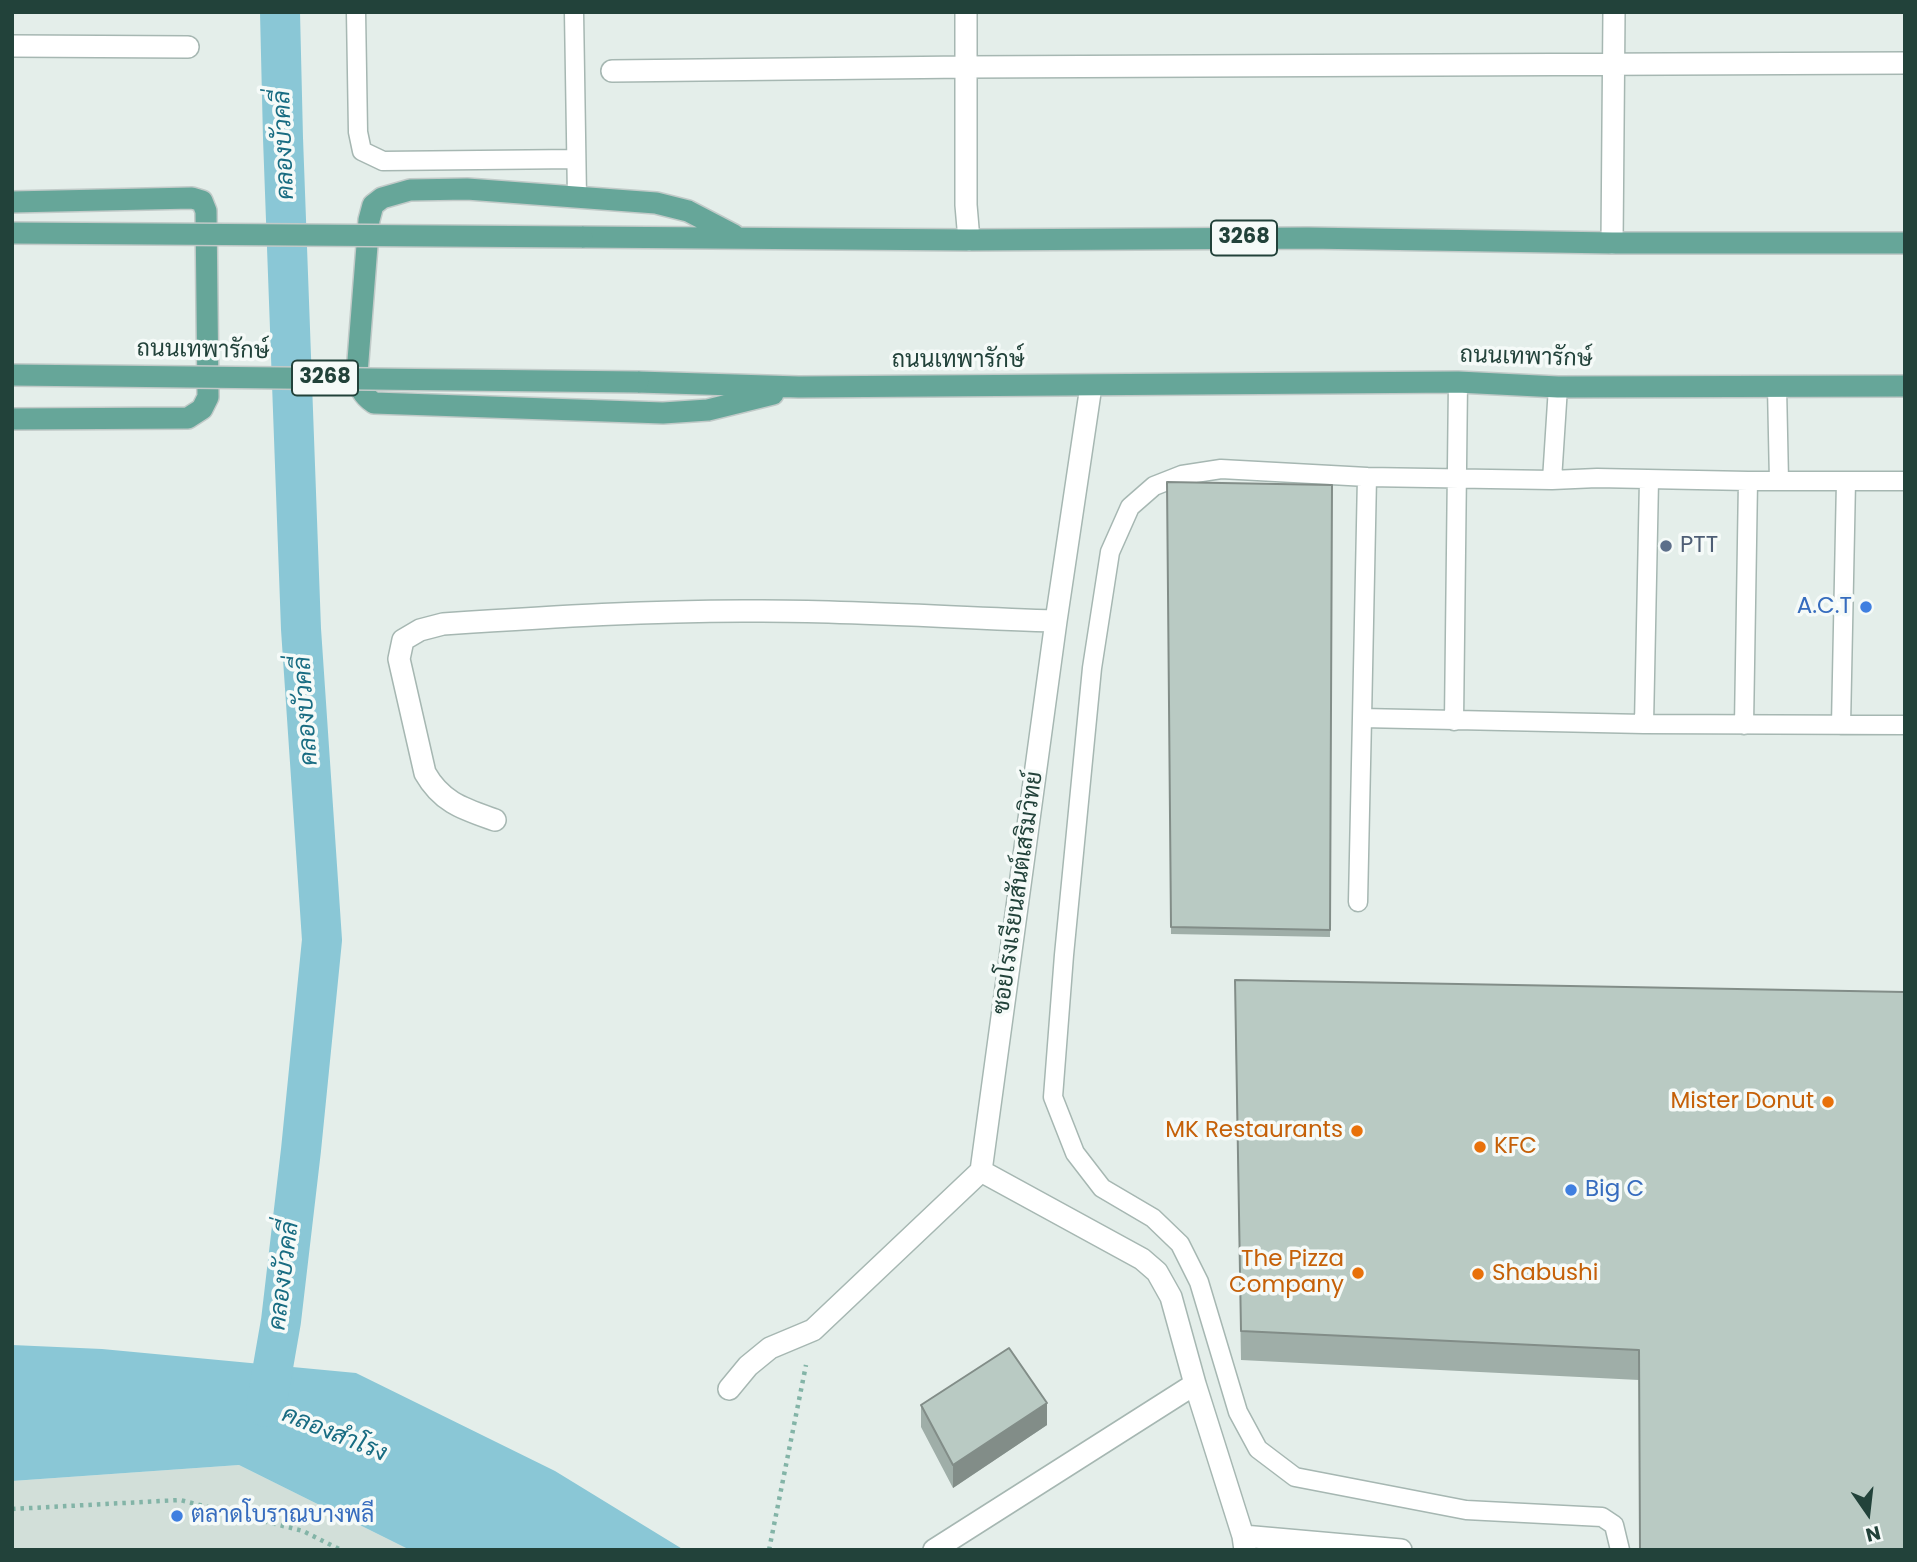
<!DOCTYPE html>
<html>
<head>
<meta charset="utf-8">
<style>
  body { margin:0 }
  #map { position:relative; width:1917px; height:1562px; overflow:hidden; background:#e4eeea; font-family:Poppins,sans-serif }
  canvas { display:block }
  .frame { position:absolute; inset:0; border:14px solid #22423a; pointer-events:none }
  .north { position:absolute; left:1833px; top:1478px; width:70px; height:70px; -webkit-text-stroke:5px #f5faf8; paint-order:stroke; rotate:166deg; font-size:19px; font-weight:700; line-height:28px; text-align:center; color:#22423a }
  .north::after { content:''; display:block; margin:auto; width:24px; height:32px; background:#22423a; clip-path:polygon(50% 0,100% 100%,50% 72%,0 100%) }
</style>
</head>
<body>
<div id="map">
<canvas width="1917" height="1562"></canvas>
<div class="frame"></div>
<div class="north">N</div>
</div>
<script>
const ctx = document.querySelector('canvas').getContext('2d');
ctx.lineJoin = 'round';
function fillPath(path, color) {
  ctx.fillStyle = color;
  ctx.fill(path, 'evenodd');
}
function stroke(path, color, width, dash) {
  ctx.strokeStyle = color;
  ctx.lineWidth = width;
  ctx.lineCap = dash ? 'butt' : 'round';
  ctx.setLineDash(dash || []);
  ctx.stroke(path);
}
function write(font, color, halo, rows, align = 'center') {
  ctx.font = font + ' Poppins,Sarabun,sans-serif';
  ctx.lineWidth = 7;
  ctx.setLineDash([]);
  ctx.textBaseline = 'middle';
  ctx.strokeStyle = halo;
  ctx.fillStyle = color;
  for (const [text, x, y, turn = 0] of rows) {
    ctx.save();
    ctx.translate(x, y);
    ctx.rotate((+turn || 0) * Math.PI / 180);
    ctx.textAlign = isNaN(turn) ? turn : align;
    if (halo) ctx.strokeText(text, 0, 0);
    ctx.fillText(text, 0, 0);
    ctx.restore();
  }
}
fillPath(new Path2D(`
  M239,1465L410,1550H12V1481Z`), '#d2dfd9');
fillPath(new Path2D(`
  M12,1345L102,1349L356,1373L555,1471L684,1550H410L239,1465L12,1481Z`), '#8ac7d6');
stroke(new Path2D(`
  M266,1407L281,1321L301,1150L322,940L301,629L283,138L280,12`), '#8ac7d6', 40);
const lane = new Path2D(`
  M356,12L358,132L362,151L383,161L576,159
  M574,12L577,197
  M1777,387L1779,481
  M1367,477L1552,480L1597,478L1748,481
  M1552,480L1558,387
  M1454,721L1458,382
  M1644,724L1649,480
  M1744,725L1748,481H1905
  M1841,725L1846,481
  M1358,902L1362,718
  M1620,1550L1614,1525L1602,1517L1466,1510L1295,1477L1258,1449L1238,1412L1199,1282L1180,1244L1153,1218L1102,1188L1075,1153L1053,1097L1064,955L1092,668L1110,552L1130,507L1154,486L1182,475L1221,469L1367,477L1362,718L1644,724L1905,725`);
const street = new Path2D(`
  M966,12V205L969,240
  M12,46L188,47
  M612,71L966,67L1905,63
  M1612,243L1614,12
  M495,820C464,809 442,803 425,773L399,659L403,640L420,630L443,624C549,617 656,610 762,611C860,611 958,618 1056,621
  M981,1171L1142,1259L1157,1272L1171,1297L1195,1384L1243,1536L1245,1550
  M729,1389L748,1366L770,1348L813,1330L981,1171L1056,621L1091,386
  M1243,1536L1401,1550
  M934,1550L1195,1384`);
const primary = new Path2D(`
  M12,202L192,198L202,201L206,211L208,397L202,409L188,418L12,419
  M734,235L688,211L656,203L467,189L410,190L382,198L373,205L369,220L357,373C359,387 362,395 374,403L663,413L708,410L773,394
  M582,237L969,240L1308,238L1612,243H1905
  M638,382L799,387L1458,382L1558,387L1905,386`);
stroke(lane, '#a6b7b2', 21);
stroke(street, '#a6b7b2', 24);
stroke(primary, '#c1cac8', 24);
stroke(new Path2D(`
  M12,1509L180,1500L303,1531L341,1550
  M769,1550L806,1365`), '#83b4a7', 4.5, [3.5, 5]);
stroke(lane, '#fff', 18);
stroke(street, '#fff', 21);
stroke(primary, '#66a699', 21);
const primaryBridge = new Path2D(`
  M12,233L582,237
  M12,375L638,382`);
stroke(primaryBridge, '#c1cac8', 24, []);
stroke(primaryBridge, '#66a699', 21);
fillPath(new Path2D(`
  M1167,482L1332,485L1330,937L1171,934Z
  M1905,992L1639,1380L1241,1360L1235,1009Z
  M921,1405L1047,1425L953,1488L921,1427Z`), '#9faea8');
fillPath(new Path2D(`
  M1047,1403V1425L953,1488V1465Z`), '#828d88');
const building = new Path2D(`
  M1167,482L1332,485L1330,930L1171,927Z
  M1235,980L1905,992V1550H1640L1639,1350L1241,1331Z
  M1009,1348L1047,1403L953,1465L921,1405Z`);
fillPath(building, '#b9cac3');
stroke(building, '#828d88', 2);
for (const [x, y, r, color] of [
  [1666,546,7,"#5c6f8a"],
  [1866,607,7,"#3f7fe0"],
  [1828,1102,7,"#e8710a"],
  [1357,1131,7,"#e8710a"],
  [1480,1147,7,"#e8710a"],
  [1571,1190,7,"#3f7fe0"],
  [1358,1273,7,"#e8710a"],
  [1478,1274,7,"#e8710a"],
  [177,1516,7,"#3f7fe0"]
]) {
  const dot = new Path2D();
  dot.arc(x, y, r, 0, 2 * Math.PI);
  ctx.fillStyle = color;
  ctx.fill(dot);
  stroke(dot, '#f5faf8', 2.5);
}
for (const [x, y, w] of [
  [1244,238,66],
  [325,378,66]
]) {
  const box = new Path2D();
  box.roundRect(x - w / 2, y - 17.5, w, 35, 5);
  ctx.fillStyle = '#f5faf8';
  ctx.fill(box);
  stroke(box, '#22423a', 2);
}
write('bold 21px', '#22423a', null, [
  ["3268",1244,238],
  ["3268",325,378]
]);
write('23px', '#22423a', '#f5faf8', [
  ["ถนนเทพารักษ์",203,351,1],
  ["ถนนเทพารักษ์",1526,358,2],
  ["ถนนเทพารักษ์",958,361],
  ["ซอยโรงเรียนสันต์เสริมวิทย์",1019,893,-82]
]);
write('23px', '#4e5e75', '#f5faf8', [
  ["PTT",1680,546]
], 'left');
write('23px', '#366cbe', '#f5faf8', [
  ["A.C.T",1852,607,"right"],
  ["Big C",1585,1190],
  ["ตลาดโบราณบางพลี",191,1516]
], 'left');
write('23px', '#c56008', '#f5faf8', [
  ["Mister Donut",1814,1102],
  ["MK Restaurants",1343,1131],
  ["KFC",1494,1147,"left"],
  ["The Pizza",1344,1260],
  ["Company",1344,1286],
  ["Shabushi",1492,1274,"left"]
], 'right');
write('italic 24px', '#186c82', '#f5faf8', [
  ["คลองบัวคลี่",285,145,-92],
  ["คลองบัวคลี่",307,711,-94],
  ["คลองบัวคลี่",285,1276,-83],
  ["คลองสำโรง",334,1435,22]
]);
</script>
</body>
</html>
